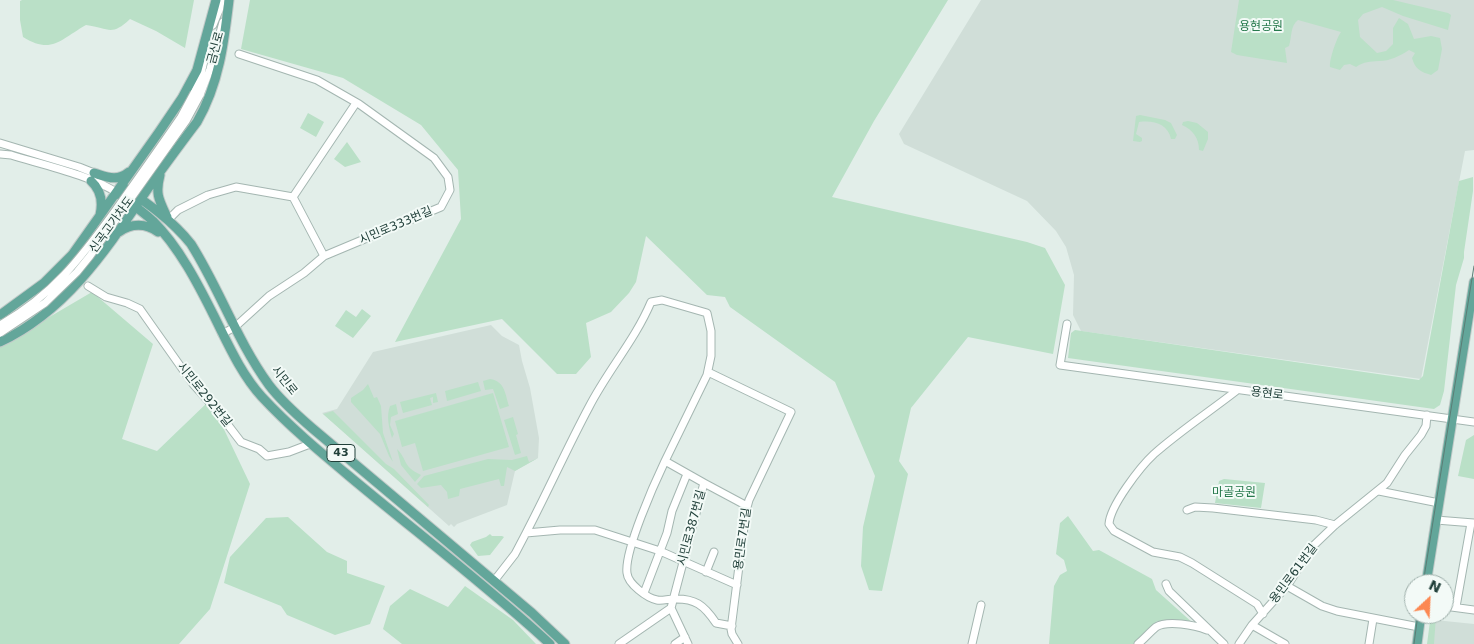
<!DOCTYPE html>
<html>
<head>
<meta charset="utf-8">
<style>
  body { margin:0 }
  #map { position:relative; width:1474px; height:644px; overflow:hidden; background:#e2eee9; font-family:"DejaVu Sans",sans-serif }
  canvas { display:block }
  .north { position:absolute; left:1404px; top:574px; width:50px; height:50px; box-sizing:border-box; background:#f3faf7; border:1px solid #9fb0ab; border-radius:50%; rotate:25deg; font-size:14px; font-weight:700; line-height:20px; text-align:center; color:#21403a }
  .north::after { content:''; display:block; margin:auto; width:18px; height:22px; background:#fc8852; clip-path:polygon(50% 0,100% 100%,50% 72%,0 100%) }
</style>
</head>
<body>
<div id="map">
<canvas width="1474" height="644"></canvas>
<div class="north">N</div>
</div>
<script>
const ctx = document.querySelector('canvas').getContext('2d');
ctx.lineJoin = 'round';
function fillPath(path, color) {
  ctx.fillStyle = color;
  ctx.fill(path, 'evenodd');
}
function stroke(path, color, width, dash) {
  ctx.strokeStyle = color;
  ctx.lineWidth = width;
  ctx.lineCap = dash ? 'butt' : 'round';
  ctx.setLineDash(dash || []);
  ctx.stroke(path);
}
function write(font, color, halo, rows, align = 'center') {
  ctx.font = font + ' "DejaVu Sans","Noto Sans KR",sans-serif';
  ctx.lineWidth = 4;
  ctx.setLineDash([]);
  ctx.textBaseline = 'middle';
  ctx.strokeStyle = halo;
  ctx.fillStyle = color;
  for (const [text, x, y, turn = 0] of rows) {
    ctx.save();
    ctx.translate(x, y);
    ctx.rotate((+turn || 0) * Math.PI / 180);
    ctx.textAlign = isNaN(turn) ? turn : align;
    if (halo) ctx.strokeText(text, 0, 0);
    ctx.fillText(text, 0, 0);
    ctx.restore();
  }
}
fillPath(new Path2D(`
  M981,0H1474V150L1465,151L1421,379L1081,331L1073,315L1074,275L1066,247L1056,231L1027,201L904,144L899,134Z
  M491,325L502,336L519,345L522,361L530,388L539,438L538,458L515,471L507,505L457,524L454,527L451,524L449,526L322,413L337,409L373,352Z
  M1435,620L1474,624V644H1432Z`), '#d0ded8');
fillPath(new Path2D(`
  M22,0H194L185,48L156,31L130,19C111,37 109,28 86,25C61,39 52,55 23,37L20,20V1Z
  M250,0H948L874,121L832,197L1027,242L1045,248L1065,285L1053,354L968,337L911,408L899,461L908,474L882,591L869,590L861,566L863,527L875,476L835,382L730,307L725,297L707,295L646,236L636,282L629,293L611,312L586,323L591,357L576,374H557L502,319L395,342L461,219L458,170L421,125L343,78L241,49Z
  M1239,0H1393L1448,13L1451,15L1448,30L1403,16L1382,7L1363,14L1358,20L1360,37L1377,53L1386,51L1393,44V28L1399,18L1408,24L1414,39L1431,36L1440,38L1442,49L1438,70L1431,75C1421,72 1415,69 1412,58L1415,53L1409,50C1400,56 1390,61 1379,61C1369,62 1365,61 1356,67L1350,64L1344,65L1340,70L1330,67C1329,60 1337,37 1341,32L1298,20C1290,26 1292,37 1289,46L1285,48L1287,63L1237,55L1231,52Z
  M308,113L324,122L316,137L300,128Z
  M1140,115L1165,120L1171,123L1177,135L1175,139H1171C1168,124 1154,120 1139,122L1136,134L1142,138V141L1140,142L1133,141L1136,116Z
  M1188,121L1197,123L1208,132V139L1203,151L1199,150C1199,138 1193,130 1182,125L1183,122Z
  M347,142L361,162L345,167L334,159Z
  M1473,177V191L1464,252V258L1456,285L1444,391L1440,405L1434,409L1068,358L1071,333L1075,330L1419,380L1423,376L1459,181Z
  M92,292L153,344L122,439L157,451L210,400L250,484L210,609L179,644H0V346Z
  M362,309L371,316L353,338L335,326L346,310L356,317Z
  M490,379C505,381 505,394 509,406L500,409L493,389L485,390L483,381Z
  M478,382L481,391L447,401L445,391Z
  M368,384L374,398L377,397L381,406L383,433L393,462L389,456L380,434L351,402V398L363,390Z
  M436,393L438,402L433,403V397L430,398L432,405L403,413L400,402Z
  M493,393L509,447L423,471L415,443L402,447L395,421Z
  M396,404L398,414L391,417L390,425L394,434L392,438C389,427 386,417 390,406Z
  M333,411L386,464L394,469L429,505L428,507L323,414Z
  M513,417L518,434L516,435L521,453L515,455L504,420Z
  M1474,435V479L1458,476L1466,440Z
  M397,449C408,460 402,466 421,475L415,482L401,465Z
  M527,456L529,462L538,458L515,471L507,467L504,486H501L499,479L460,489L459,496L448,499L447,492L441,485L421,488L417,484L424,476L488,459L512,460Z
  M1224,479L1265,483L1261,508L1215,503L1219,481Z
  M1068,516L1093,551L1099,550L1152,579L1156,590L1194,624L1157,621L1136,644H1049L1054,586L1060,575L1067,571L1064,560L1056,554L1060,523Z
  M288,517L327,552L347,561V573L385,586L370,624L335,635L287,615L281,606L224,583L230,557L266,518Z
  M490,534L492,536H502L504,537L490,555L478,556L470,545L472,542L486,537Z
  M465,586L513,620L536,644H402L383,629L390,606L410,589L448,607Z
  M1431,614L1436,616L1434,644H1427Z`), '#bae0c7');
const minor = new Path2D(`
  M213,25L220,8L221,0
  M194,93L200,78L207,48
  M200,95L210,69L223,22
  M0,143L79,167L99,175
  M0,154L11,155C40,164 94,176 117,193
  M293,197L356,103
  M168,220L178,210L208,195L236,187L293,197L324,256
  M88,286L106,297L127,303L140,309L193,384L218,412L241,442L259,449L267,456L289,452L310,444
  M1067,324L1060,365L1474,422
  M222,334L235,327L269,296L304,273L324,256L441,207L450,190L448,177L434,158L359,104L317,80L239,54
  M708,372L791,412L749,500L746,511L731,629L732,634L738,644
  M1236,391C1209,412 1180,431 1154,454C1140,467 1110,506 1109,524L1114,531L1153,552L1180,557L1192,563L1257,604L1263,614
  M665,461C655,482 624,551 627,573C628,584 647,598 657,600C662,601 668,599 673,599C695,598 704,605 716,623L732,626
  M704,483L747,506
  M1379,491L1439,503
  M1187,510L1195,507L1213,508L1316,520L1335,525
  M1436,520L1474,523
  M526,533C548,491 567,448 589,407C608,370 635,340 651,302L662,300L707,313L711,331V356L707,375L665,461L704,483L671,608L619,644
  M706,572L714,552
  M494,581L515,554L526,533L560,530H595L660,551L737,585
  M1166,584L1169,591L1224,644
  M1287,586L1322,606L1337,611L1419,627
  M644,593L667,533L672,511L687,474
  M1444,606L1474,610
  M1456,607L1471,523
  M671,608L688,644
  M1252,625L1285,644
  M675,644L685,637
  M972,644L981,605
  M1138,644C1144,639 1150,632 1156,627C1167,620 1195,625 1207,630
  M1239,644L1252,625L1287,586L1312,547L1335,525L1387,483L1405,455L1421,435L1426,426L1427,415
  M1369,644L1373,619`);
const major = new Path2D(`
  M94,173C107,177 117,182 129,172
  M160,175C155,194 159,200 167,217
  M91,181C101,190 103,202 100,215
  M122,186C147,203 172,220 191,244C220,290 237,341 269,385C281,401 297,415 312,428L532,613L565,644
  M117,193C129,202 142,211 153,221C179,247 198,284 214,316C228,344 241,374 262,397C289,426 319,451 349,476C416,532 486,585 550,644
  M119,232C131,223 146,223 158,232
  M0,315L44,283L72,255L159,132L182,98L197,70L216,0
  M0,342C68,310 108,247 149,187C165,165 181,143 197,122C219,84 224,43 229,0
  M1426,584L1474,282
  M1417,644L1421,614`);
stroke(minor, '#a4b6b1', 9);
stroke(major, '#c1cac8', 11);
stroke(minor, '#fff', 7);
stroke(major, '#63a69a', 9);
stroke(new Path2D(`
  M1423,584L1474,266
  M1414,644L1418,614`), '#5b7c75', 1);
const minorBridge = new Path2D(`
  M0,325C53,295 80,259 115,211C137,180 159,149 181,117L194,93
  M0,333L45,303L77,272L90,256L186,121L200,95`);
stroke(minorBridge, '#a4b6b1', 9, []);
stroke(minorBridge, '#fff', 7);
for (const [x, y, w] of [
  [341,453,28]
]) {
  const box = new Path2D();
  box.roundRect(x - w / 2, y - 8.5, w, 17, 4);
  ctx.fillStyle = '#f3faf7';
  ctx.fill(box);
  stroke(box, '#21403a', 1);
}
write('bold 11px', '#21403a', null, [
  ["43",341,453]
]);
write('12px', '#277a4d', '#f3faf7', [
  ["용현공원",1261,27],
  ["마골공원",1234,493]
]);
write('12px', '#21403a', '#f3faf7', [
  ["금신로",216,48,-75],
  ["신곡고가차도",112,225,-54],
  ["시민로333번길",396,226,-23],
  ["시민로",284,381,51],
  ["용현로",1267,394,7],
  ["시민로292번길",204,395,51],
  ["시민로387번길",692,528,-75],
  ["용민로7번길",743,539,-82],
  ["용민로61번길",1294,574,-53]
]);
</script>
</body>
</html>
